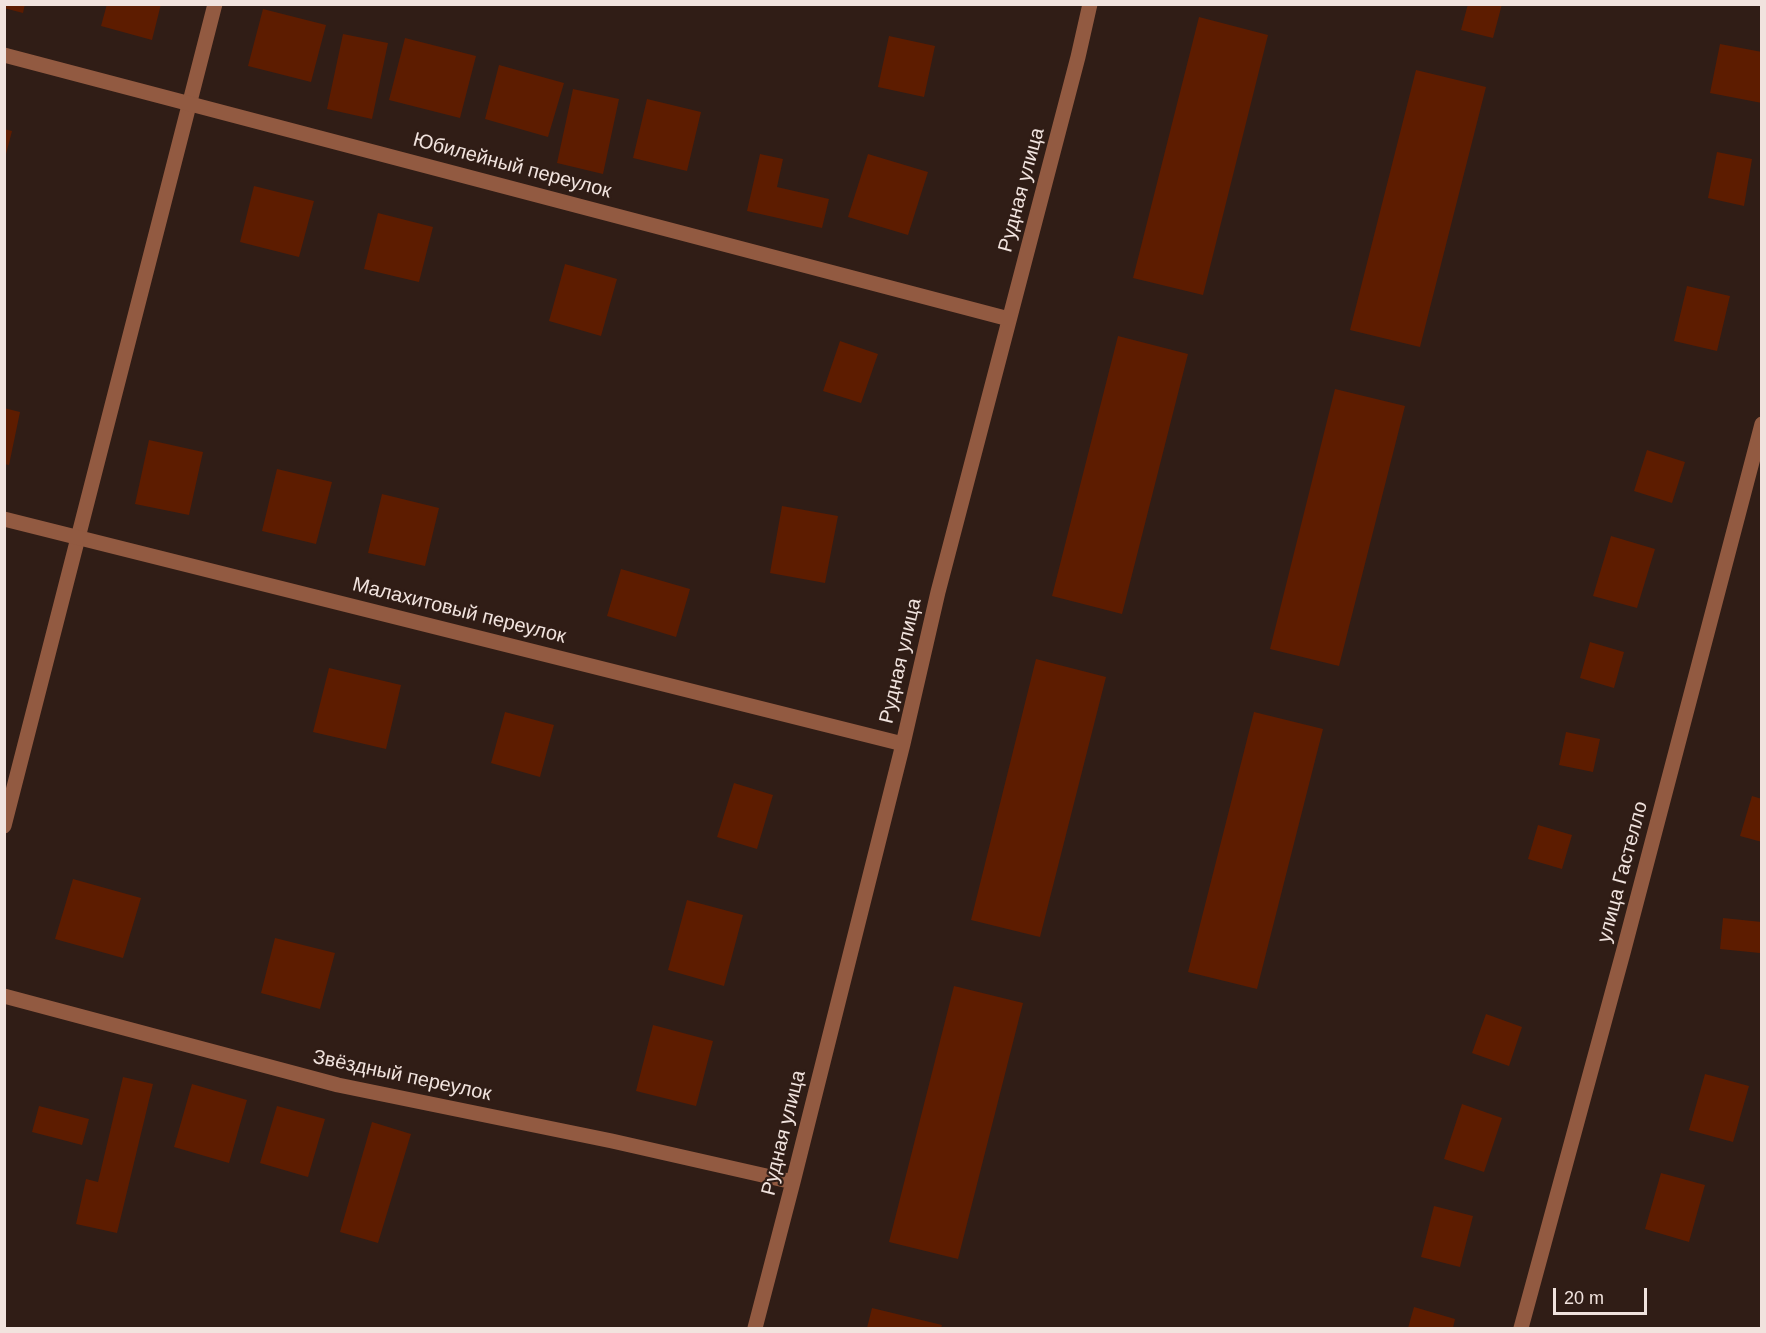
<!DOCTYPE html>
<html>
<head>
<meta charset="utf-8">
<style>
  body { margin:0 }
  #map { position:relative; width:1766px; height:1333px; overflow:hidden; background:#301d16; font-family:Arial,sans-serif }
  canvas { display:block }
  .frame { position:absolute; inset:0; border:6px solid #f1e3de; pointer-events:none }
  .scale { position:absolute; left:1553px; top:1288px; width:94px; height:27px; box-sizing:border-box; border:3px solid #f1e3de; border-top:0; padding-left:8px; font-size:18px; line-height:21px; white-space:nowrap; color:#f1e3de; -webkit-text-stroke:4px #301d16; paint-order:stroke }
</style>
</head>
<body>
<div id="map">
<canvas width="1766" height="1333"></canvas>
<div class="frame"></div>
<div class="scale">20 m</div>
</div>
<script>
const ctx = document.querySelector('canvas').getContext('2d');
ctx.lineJoin = 'round';
function fillPath(path, color) {
  ctx.fillStyle = color;
  ctx.fill(path, 'evenodd');
}
function stroke(path, color, width, dash) {
  ctx.strokeStyle = color;
  ctx.lineWidth = width;
  ctx.lineCap = dash ? 'butt' : 'round';
  ctx.setLineDash(dash || []);
  ctx.stroke(path);
}
function write(font, color, halo, rows, align = 'center') {
  ctx.font = font + ' Arial,sans-serif';
  ctx.lineWidth = 4.5;
  ctx.setLineDash([]);
  ctx.textBaseline = 'middle';
  ctx.strokeStyle = halo;
  ctx.fillStyle = color;
  for (const [text, x, y, turn = 0] of rows) {
    ctx.save();
    ctx.translate(x, y);
    ctx.rotate((+turn || 0) * Math.PI / 180);
    ctx.textAlign = isNaN(turn) ? turn : align;
    if (halo) ctx.strokeText(text, 0, 0);
    ctx.fillText(text, 0, 0);
    ctx.restore();
  }
}
fillPath(new Path2D(`
  M4,4H25L23,13L4,8Z
  M107,4H161L152,40L101,26Z
  M1468,4H1502L1493,38L1461,30Z
  M263,9L326,25L311,82L248,66Z
  M1199,17L1268,35L1203,295L1133,278Z
  M343,34L388,43L372,119L327,109Z
  M889,36L935,46L924,97L878,87Z
  M405,38L476,56L460,118L389,100Z
  M1720,44L1762,52V103L1710,93Z
  M499,65L564,83L548,137L485,119Z
  M1416,70L1486,87L1420,347L1350,330Z
  M573,89L619,99L603,174L557,163Z
  M647,99L701,112L687,171L633,158Z
  M4,129L12,131L5,158H4Z
  M1717,152L1752,159L1744,206L1708,198Z
  M760,154L783,159L777,187L829,199L822,228L747,211Z
  M868,154L928,172L908,235L848,217Z
  M254,186L314,201L299,257L240,242Z
  M378,213L433,227L419,282L364,269Z
  M565,264L617,279L601,336L549,321Z
  M1687,286L1730,296L1717,351L1674,341Z
  M1118,336L1188,354L1122,614L1052,596Z
  M840,341L878,354L861,403L823,391Z
  M1335,389L1405,406L1339,666L1270,649Z
  M4,408L20,412L9,465L4,464Z
  M149,440L203,452L189,515L135,504Z
  M1647,450L1685,462L1672,503L1634,491Z
  M277,469L332,482L316,544L262,531Z
  M382,494L439,508L425,566L368,553Z
  M782,506L838,516L825,583L770,573Z
  M1611,536L1655,549L1637,608L1593,596Z
  M621,569L690,589L676,637L607,616Z
  M1590,642L1624,652L1614,688L1580,678Z
  M1036,659L1106,677L1040,937L971,920Z
  M329,668L401,685L386,749L313,732Z
  M505,712L554,725L540,777L491,763Z
  M1254,712L1323,729L1257,989L1188,972Z
  M1566,732L1600,739L1593,772L1559,765Z
  M734,783L773,795L757,849L717,837Z
  M1752,796L1762,799V842L1740,836Z
  M1538,825L1572,835L1562,869L1528,859Z
  M73,879L141,898L123,958L55,939Z
  M687,900L743,915L724,986L668,970Z
  M1723,918L1762,922L1760,953L1720,949Z
  M275,938L335,953L320,1009L261,993Z
  M954,986L1023,1003L958,1259L889,1242Z
  M1486,1014L1522,1027L1509,1066L1472,1053Z
  M653,1025L713,1041L696,1106L636,1091Z
  M1705,1074L1749,1086L1733,1142L1689,1130Z
  M123,1077L153,1084L117,1233L76,1224L86,1179L98,1182Z
  M192,1084L247,1100L229,1163L174,1147Z
  M1462,1104L1502,1118L1484,1172L1444,1159Z
  M39,1106L89,1119L82,1145L32,1132Z
  M277,1106L325,1119L308,1177L260,1163Z
  M372,1122L411,1134L378,1243L340,1232Z
  M1661,1173L1705,1185L1689,1242L1645,1229Z
  M1434,1206L1473,1216L1460,1267L1421,1257Z
  M1414,1307L1455,1319L1453,1328H1408Z
  M872,1308L942,1325L941,1328H867Z`), '#5d1c00');
stroke(new Path2D(`
  M4,826L215,4`), '#925a41', 15);
stroke(new Path2D(`
  M4,55L1009,319
  M4,519L903,744
  M4,996L338,1085L612,1141L793,1182
  M755,1328L793,1182L903,744L938,592L1078,57L1090,4
  M1521,1328L1623,953L1762,424`), '#925a41', 15);
write('20px', '#f1e3de', '#301d16', [
  ["Юбилейный переулок",512,166,15],
  ["Рудная улица",1022,190,-75],
  ["Малахитовый переулок",459,611,14],
  ["Рудная улица",901,661,-77],
  ["улица Гастелло",1623,872,-75],
  ["Звёздный переулок",402,1076,12],
  ["Рудная улица",784,1133,-76]
]);
</script>
</body>
</html>
